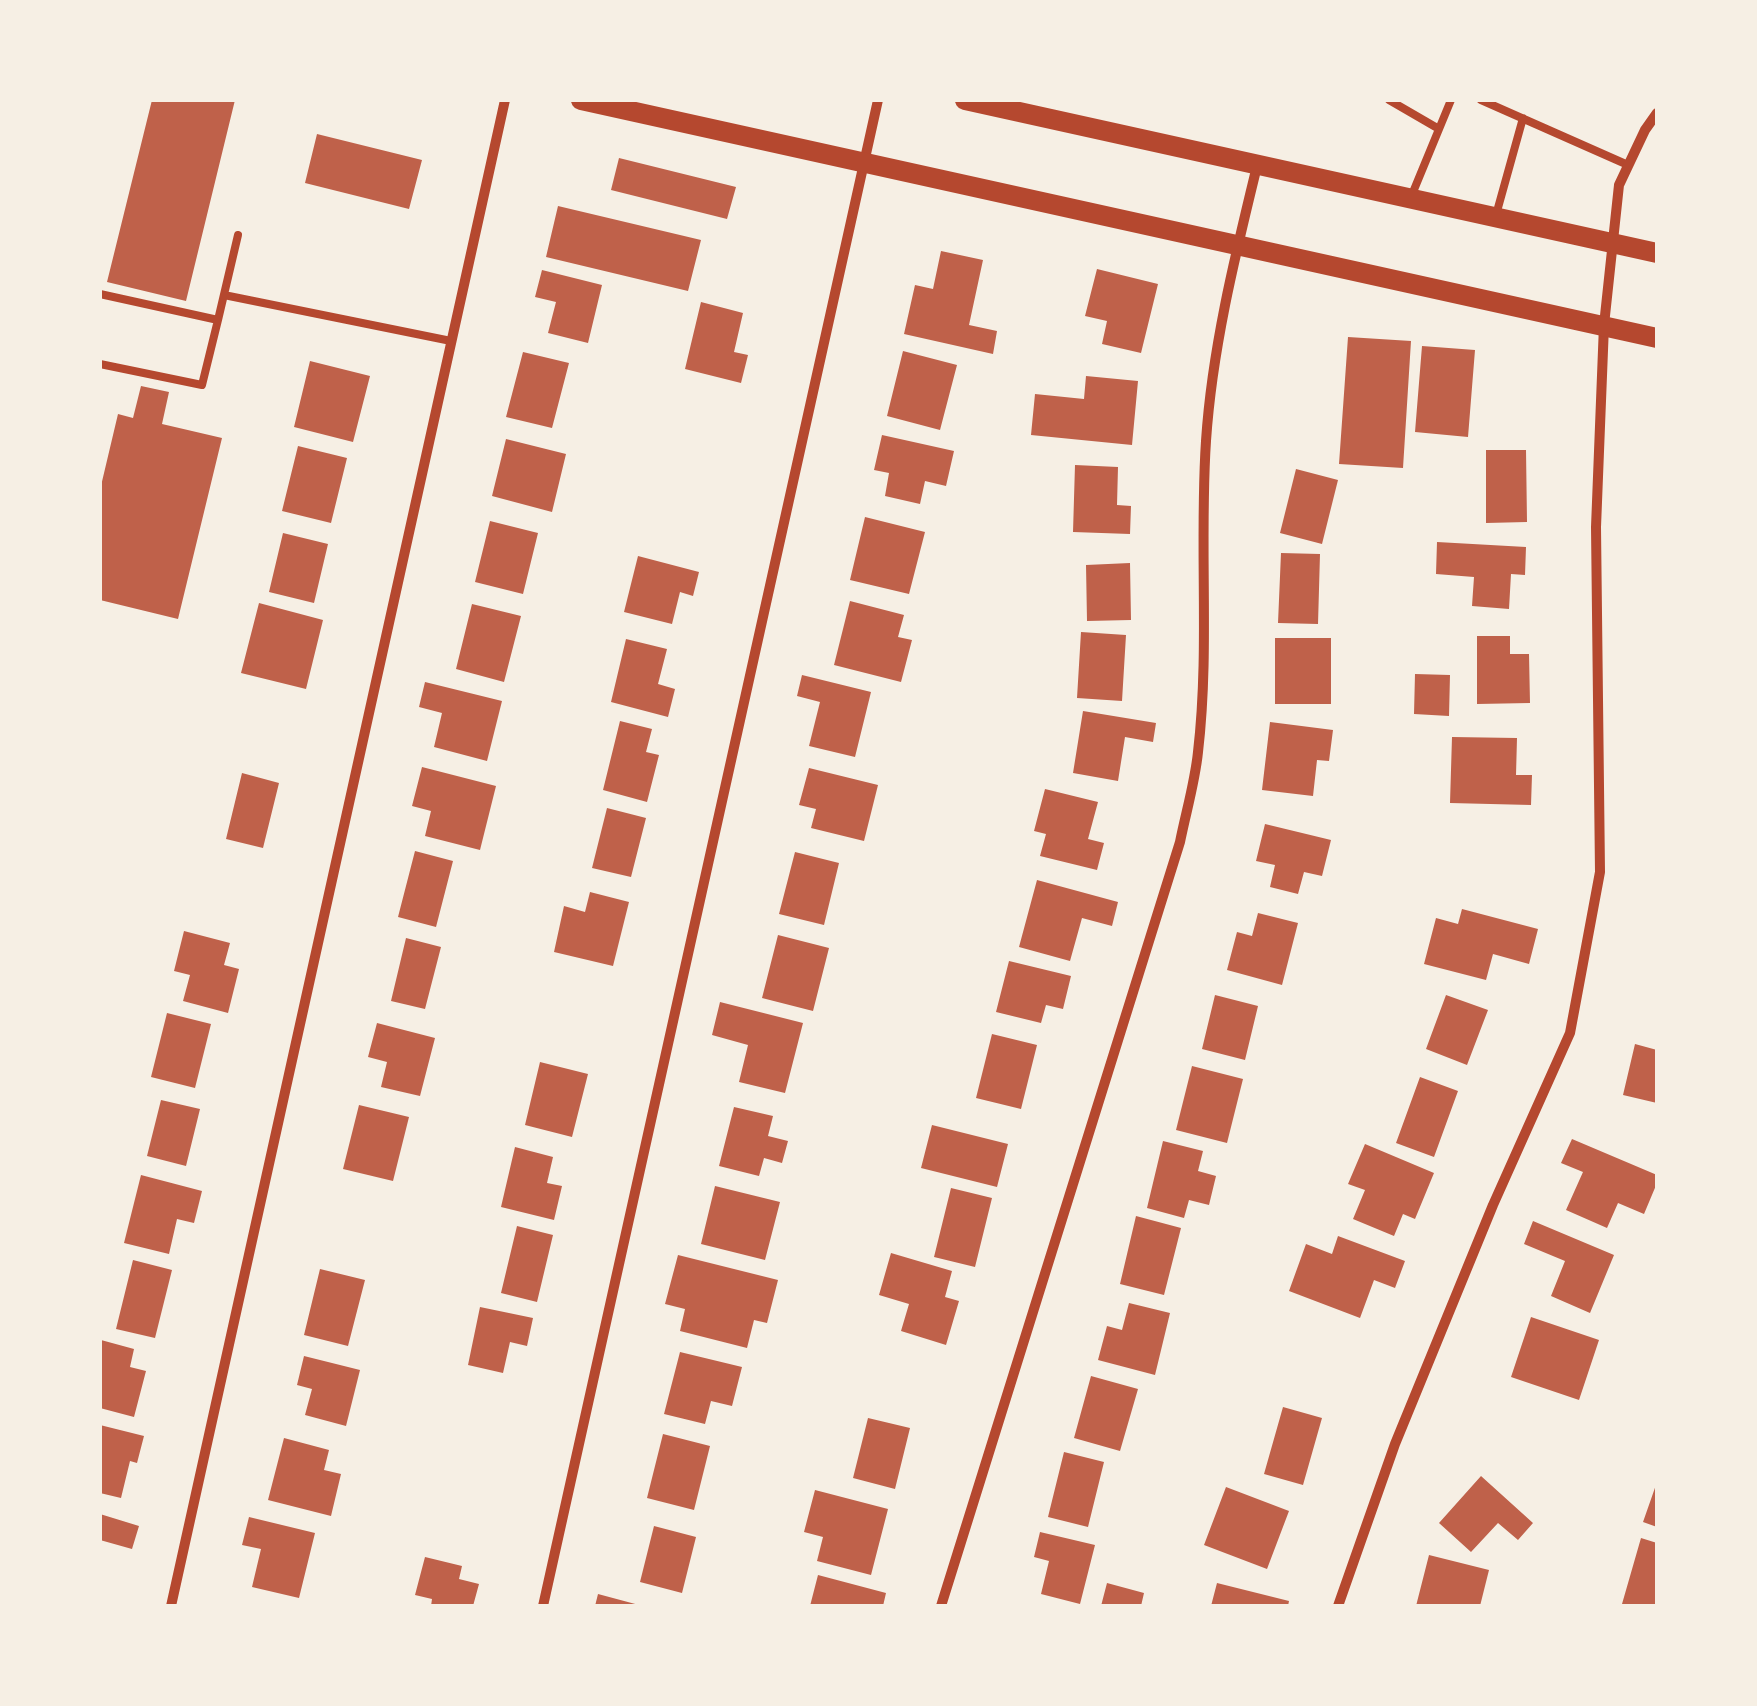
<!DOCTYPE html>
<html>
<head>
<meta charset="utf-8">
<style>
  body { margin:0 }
  #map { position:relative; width:1757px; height:1706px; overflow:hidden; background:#f6efe4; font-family:Mulish,sans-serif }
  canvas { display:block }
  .frame { position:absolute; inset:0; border:102px solid #f6efe4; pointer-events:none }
</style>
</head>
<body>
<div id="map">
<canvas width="1757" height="1706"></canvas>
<div class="frame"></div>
</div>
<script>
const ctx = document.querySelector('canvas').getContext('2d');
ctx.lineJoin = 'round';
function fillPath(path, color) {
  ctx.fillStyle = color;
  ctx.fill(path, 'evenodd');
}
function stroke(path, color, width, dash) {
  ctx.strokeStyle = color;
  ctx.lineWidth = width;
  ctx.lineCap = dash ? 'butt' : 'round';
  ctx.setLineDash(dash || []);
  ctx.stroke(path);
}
fillPath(new Path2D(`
  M152,100H235L186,301L107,282Z
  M317,134L422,160L409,209L305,183Z
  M619,158L736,187L727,219L611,190Z
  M558,206L701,240L688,291L546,257Z
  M941,251L983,260L969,325L997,331L993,354L904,334L915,285L933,289Z
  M1097,269L1158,284L1141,353L1102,344L1107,321L1085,316Z
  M542,270L602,285L588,343L548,333L556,302L535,297Z
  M701,302L743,313L734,352L748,355L741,383L685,369Z
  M1348,337L1411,341L1403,468L1339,464Z
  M1422,346L1475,350L1468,437L1415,432Z
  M903,351L957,365L940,430L887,416Z
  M523,352L569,363L552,428L506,417Z
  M310,361L370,376L353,442L294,427Z
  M1086,376L1138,381L1132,445L1031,435L1035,394L1084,399Z
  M141,386L169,392L162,424L222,438L178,619L100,600V490L118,414L133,418Z
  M882,435L954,451L946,486L925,481L920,504L885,496L889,473L874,470Z
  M506,439L566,454L552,512L492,496Z
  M298,446L347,458L331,523L282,511Z
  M1486,450H1526L1527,522L1486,523Z
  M1075,465L1118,467L1117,505L1131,506L1130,534L1073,532Z
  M1296,469L1338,480L1322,544L1280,533Z
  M865,517L925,532L909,594L850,580Z
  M490,521L538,533L523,594L475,582Z
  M283,533L328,544L314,603L269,592Z
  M1437,542L1526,547L1525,575L1511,574L1509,609L1472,606L1474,577L1436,574Z
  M1281,553L1320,554L1318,624L1278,623Z
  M638,556L699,572L693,596L680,592L672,624L624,612Z
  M1130,563L1131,620L1087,621L1086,565Z
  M850,601L904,615L898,637L912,640L901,682L834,665Z
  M259,603L323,620L306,689L241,673Z
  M472,604L521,616L504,682L456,669Z
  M1081,632L1126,635L1122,701L1077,698Z
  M1477,636H1510V654H1529L1530,703L1477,704Z
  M1275,638H1331V704H1275Z
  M626,639L667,649L658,684L675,689L668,717L611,702Z
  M1415,674L1450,675L1449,716L1414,714Z
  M802,675L871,692L855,757L809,746L820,702L797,696Z
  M425,682L502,701L487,761L434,747L442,713L419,707Z
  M1083,711L1156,723L1153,742L1125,737L1118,781L1073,773Z
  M620,721L652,729L646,752L659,755L647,802L603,790Z
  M1270,722L1333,730L1329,761L1317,760L1313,796L1262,790Z
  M1452,737L1517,738L1516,775H1532L1531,805L1450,803Z
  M422,767L496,786L480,850L425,836L431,811L412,806Z
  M809,768L878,785L864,841L811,828L816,809L799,805Z
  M242,773L279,783L263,848L226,839Z
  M1045,789L1098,802L1088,839L1104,843L1097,870L1040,856L1046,834L1034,831Z
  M607,808L646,818L631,877L592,868Z
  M1265,824L1331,840L1322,876L1304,872L1298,894L1270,887L1275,865L1256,861Z
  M415,851L453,861L436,927L398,917Z
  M795,852L839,863L824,925L779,914Z
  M1037,880L1118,902L1112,926L1082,918L1070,961L1019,947Z
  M590,892L629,902L613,966L554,952L564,906L585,912Z
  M1462,909L1538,929L1529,964L1493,954L1486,980L1424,964L1436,918L1458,924Z
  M1258,913L1298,923L1282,985L1227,970L1237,932L1252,936Z
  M184,931L230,943L224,965L239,969L228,1013L183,1001L190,975L174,971Z
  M778,935L829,948L813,1011L762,998Z
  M406,938L441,947L425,1009L391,1001Z
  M1009,961L1071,976L1063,1009L1046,1005L1041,1023L996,1012Z
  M1215,995L1258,1006L1245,1060L1202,1049Z
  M1446,995L1488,1010L1467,1065L1426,1049Z
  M720,1002L803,1023L785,1093L739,1082L748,1045L712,1035Z
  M167,1013L211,1024L195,1088L151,1077Z
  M377,1023L435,1038L420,1096L381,1087L387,1062L368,1057Z
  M992,1034L1037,1045L1021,1109L976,1098Z
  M1635,1044L1657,1050V1103L1623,1095Z
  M540,1062L588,1074L572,1137L525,1125Z
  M1192,1066L1243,1079L1227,1143L1176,1130Z
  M1420,1077L1458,1091L1434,1157L1396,1143Z
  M161,1100L200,1109L186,1166L147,1156Z
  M359,1105L409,1117L393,1181L343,1169Z
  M734,1107L773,1116L768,1136L788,1141L782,1163L764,1158L759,1176L719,1166Z
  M932,1125L1008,1144L997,1187L921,1168Z
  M1572,1139L1657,1175V1183L1644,1214L1618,1203L1607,1228L1566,1210L1583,1172L1561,1163Z
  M1163,1141L1203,1151L1198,1171L1216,1176L1209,1205L1189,1200L1184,1218L1147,1208Z
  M1365,1144L1434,1173L1415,1219L1403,1214L1394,1236L1353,1219L1365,1190L1348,1184Z
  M515,1147L553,1157L547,1183L562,1186L554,1220L501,1207Z
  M141,1175L202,1191L194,1223L177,1219L169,1254L124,1243Z
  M715,1186L780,1202L765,1260L701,1244Z
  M951,1188L992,1198L975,1267L934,1257Z
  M1136,1216L1181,1228L1164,1295L1120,1284Z
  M1533,1221L1614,1255L1590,1313L1551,1296L1565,1261L1524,1244Z
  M517,1226L553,1235L537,1302L501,1293Z
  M1338,1236L1405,1261L1395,1288L1374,1280L1360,1318L1289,1291L1306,1244L1332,1254Z
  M891,1253L952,1271L945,1297L959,1301L946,1345L901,1331L909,1304L879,1295Z
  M678,1255L778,1280L767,1323L754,1320L747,1348L680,1331L685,1309L665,1304Z
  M133,1260L172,1270L155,1338L116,1329Z
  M320,1269L365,1280L348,1346L304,1335Z
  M1129,1303L1170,1313L1155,1375L1098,1360L1107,1326L1122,1330Z
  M480,1307L533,1318L527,1346L510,1342L503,1373L468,1365Z
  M1531,1317L1599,1340L1579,1400L1511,1377Z
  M101,1340L134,1349L130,1367L146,1371L134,1417L100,1408Z
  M680,1352L742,1367L732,1406L711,1401L705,1424L664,1414Z
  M304,1356L360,1370L346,1426L305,1415L312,1389L297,1385Z
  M1091,1376L1138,1389L1120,1451L1074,1438Z
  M1283,1407L1322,1418L1303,1485L1264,1474Z
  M868,1418L910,1428L895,1489L853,1478Z
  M100,1425L144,1436L137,1463L130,1461L121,1498L100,1493Z
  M663,1434L710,1446L694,1510L647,1498Z
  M284,1438L329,1450L324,1470L341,1474L331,1516L268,1500Z
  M1064,1452L1104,1462L1088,1527L1048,1517Z
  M1481,1476L1533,1523L1518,1540L1498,1523L1471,1552L1439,1523Z
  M1657,1482V1527L1643,1522Z
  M1226,1487L1289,1511L1267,1569L1204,1545Z
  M815,1490L888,1509L871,1575L817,1561L823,1537L804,1532Z
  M100,1514L139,1526L132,1549L100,1540Z
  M249,1517L315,1533L299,1598L252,1587L261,1549L242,1545Z
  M654,1526L696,1537L682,1593L640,1582Z
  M1040,1532L1095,1545L1080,1604L1041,1594L1049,1561L1034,1557Z
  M1641,1538L1657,1543V1606L1622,1604Z
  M1429,1555L1489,1570L1480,1606H1416Z
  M425,1557L462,1566L459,1579L479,1584L473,1606H431L432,1599L415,1595Z
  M818,1575L886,1593L883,1606H810Z
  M1107,1583L1144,1593L1141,1606H1101Z
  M1217,1583L1289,1601L1288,1606H1211Z
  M598,1594L639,1605V1606H595Z`), '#bf614a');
stroke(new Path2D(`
  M1389,100L1439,129
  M1481,100L1628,165
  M1411,197L1451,100
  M1496,215L1523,118
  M100,294L218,320L238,235
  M224,295L451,341
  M100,364L202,385L218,320`), '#b5482f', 8);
stroke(new Path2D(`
  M171,1606L505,100
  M543,1606L878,100
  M941,1606L1180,842C1186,812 1195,782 1198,752C1210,649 1199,545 1206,441C1212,349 1235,256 1257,166
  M1338,1606L1395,1444L1493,1205L1570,1033L1600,872L1596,527L1604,325L1619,185L1645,130L1657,113`), '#b5482f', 10);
stroke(new Path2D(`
  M581,100L1657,338
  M965,100L1657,253`), '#b5482f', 20);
</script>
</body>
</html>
